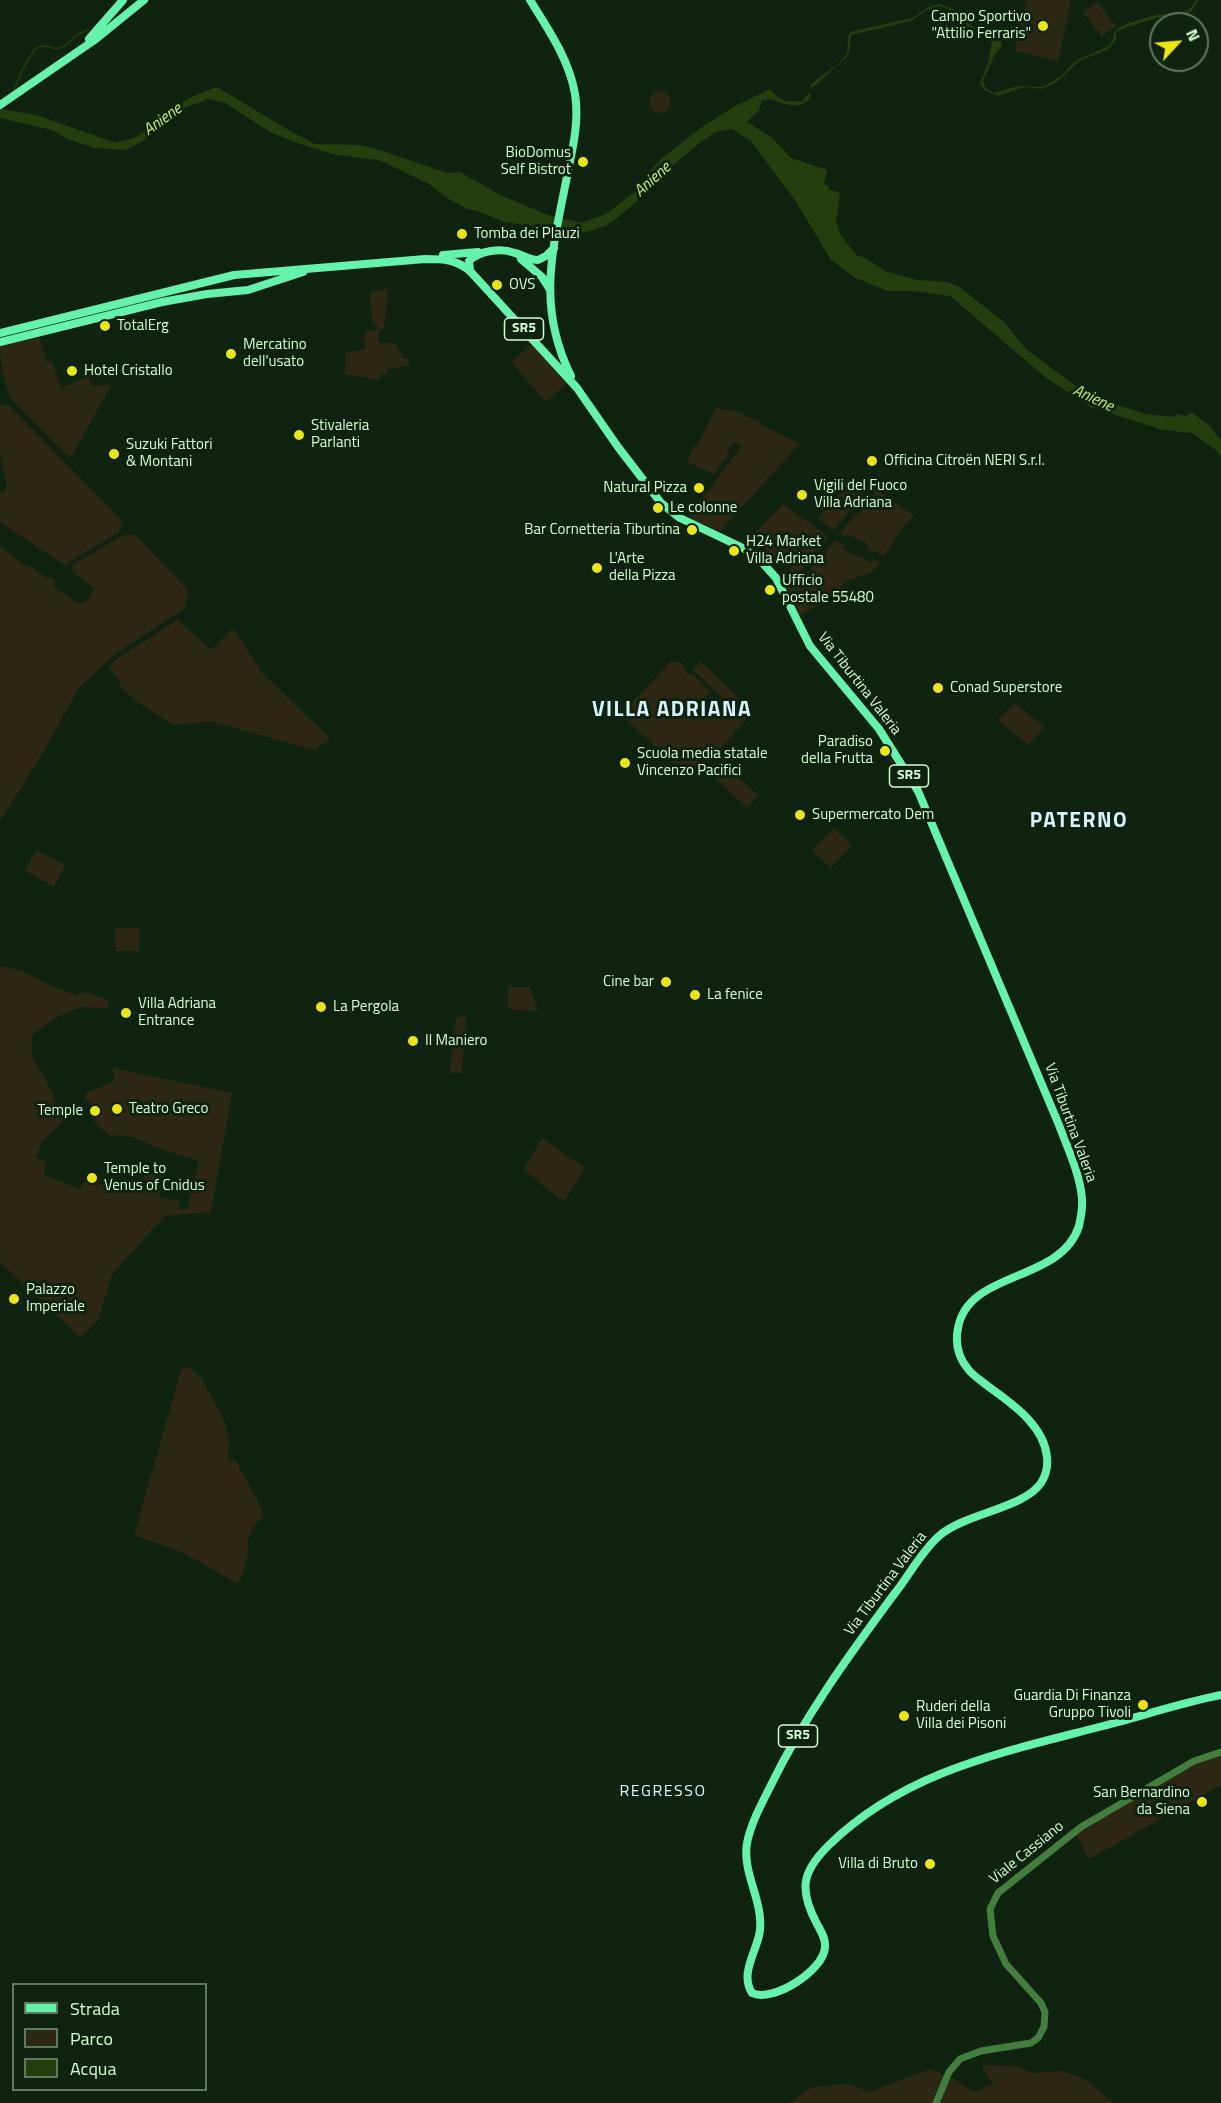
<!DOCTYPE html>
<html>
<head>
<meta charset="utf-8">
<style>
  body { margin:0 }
  #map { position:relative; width:1221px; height:2103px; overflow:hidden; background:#102311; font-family:"Titillium Web",sans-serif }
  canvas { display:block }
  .legend { position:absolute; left:12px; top:1983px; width:195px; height:108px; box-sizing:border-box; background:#102311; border:2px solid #5f7a5f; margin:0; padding:8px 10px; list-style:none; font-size:18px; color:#d6fcd5 }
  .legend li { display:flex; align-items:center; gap:12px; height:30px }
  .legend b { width:30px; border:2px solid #5f7a5f }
  .north { position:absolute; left:1149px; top:12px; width:60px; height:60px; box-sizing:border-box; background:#102311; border:2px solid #5f7a5f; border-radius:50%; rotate:64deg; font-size:16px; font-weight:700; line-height:24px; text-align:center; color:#d6fcd5 }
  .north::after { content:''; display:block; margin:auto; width:21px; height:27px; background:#eae513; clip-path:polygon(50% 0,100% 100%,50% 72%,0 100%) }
</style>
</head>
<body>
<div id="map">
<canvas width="1221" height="2103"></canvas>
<ul class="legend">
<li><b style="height:8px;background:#65f3ac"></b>Strada</li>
<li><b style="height:16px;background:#2c2814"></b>Parco</li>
<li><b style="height:16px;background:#253e0e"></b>Acqua</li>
</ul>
<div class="north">N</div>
</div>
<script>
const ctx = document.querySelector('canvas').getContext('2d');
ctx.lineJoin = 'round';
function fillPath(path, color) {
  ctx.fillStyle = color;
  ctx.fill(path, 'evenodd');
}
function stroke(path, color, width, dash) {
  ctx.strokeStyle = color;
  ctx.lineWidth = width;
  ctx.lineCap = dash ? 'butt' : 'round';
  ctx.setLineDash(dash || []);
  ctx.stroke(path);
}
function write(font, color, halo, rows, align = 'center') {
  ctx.font = font + ' "Titillium Web",sans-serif';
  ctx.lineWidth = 6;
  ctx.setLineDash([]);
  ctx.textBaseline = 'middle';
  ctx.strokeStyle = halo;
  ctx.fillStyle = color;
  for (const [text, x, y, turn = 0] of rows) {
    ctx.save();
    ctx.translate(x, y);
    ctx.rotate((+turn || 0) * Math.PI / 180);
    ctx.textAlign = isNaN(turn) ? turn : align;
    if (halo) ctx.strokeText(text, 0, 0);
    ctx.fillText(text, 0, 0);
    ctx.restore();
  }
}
fillPath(new Path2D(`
  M1026,0H1071L1058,61L1015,51Z
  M1098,2L1116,26L1102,36L1083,13Z
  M649 102a11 11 0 1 1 22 0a11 11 0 1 1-22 0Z
  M388,289L384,329L379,330L378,343H396L398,350L401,349V358L410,359L408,366L387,369V374H381L380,380L345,374V353L365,349V332L378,329L377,324H374L372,322L370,292Z
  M39,337L47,363L52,361L61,388L88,377L92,386L111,385L72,456L67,455L11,399C4,382 0,364 0,346Z
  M533,343L568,382L546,402L511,362Z
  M4,404L10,407L122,521L119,532L64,565L0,522V493L5,491L7,486L0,454V405Z
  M716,408L739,412L799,444L720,531L693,520L689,516L741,447L734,442L727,450L730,453L714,474L687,462L694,445L697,446Z
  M854,476L870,486L834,530L818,519Z
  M877,490L914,515L899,532L884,556L867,548L868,544L847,534L845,537L839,534L856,514L858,515L870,502L869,500Z
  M783,504L829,537L807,559L809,562L798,574L796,573L791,580L797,586L835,541L845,545L843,549L872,563L875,560L881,562L872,572L847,581L826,601L799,616L783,578L796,562L786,552L772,565L745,544Z
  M128,534L135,535L188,590L185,608L112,656L79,688L34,768L0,821V546L23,564L32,567L48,579L51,578L55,581L54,587L77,603L81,604L88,600L95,589L73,572L72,565L120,537Z
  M178,620L211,650L232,629L234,630L262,673L330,738L325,744L318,746V751L210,721L174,725L137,702L119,685L120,682L109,668L116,659Z
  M700,661L740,699L737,702L751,715L712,758L704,760L688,776L621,715L670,662H681L687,673L694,675V678L695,676L710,691L701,701L721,719L733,707L693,670Z
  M1015,703L1045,727L1028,745L998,720Z
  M720,760L758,795L747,808L709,772Z
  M834,828L852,845L831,868L812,851Z
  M36,850L65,865L54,887L25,871Z
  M115,928H139V951H116Z
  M0,966L23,971L49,985L75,995L87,992L108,1000V1008L81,1007L59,1016L33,1034C27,1064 41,1067 51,1090C55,1101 58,1112 62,1122L42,1141L36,1158L46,1162L44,1175L80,1189L84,1182L99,1185L123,1178L141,1184L145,1175L163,1174L159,1197L180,1201L179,1206L182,1210L188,1208L199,1161C188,1157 177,1154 166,1151C147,1144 131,1132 110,1136C98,1126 88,1120 91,1103L84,1098L87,1093L114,1081L113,1068L232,1093L211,1212L165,1216L112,1274L98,1321L80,1337L0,1262Z
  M508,987H530L538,1011L508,1009Z
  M460,1016L466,1017L462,1073H450L456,1019Z
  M542,1138L585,1168L564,1201L543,1186L524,1169Z
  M190,1367L203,1380L225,1423L229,1442L228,1458L237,1462C246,1482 257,1496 264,1516L253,1527L247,1542L249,1551L245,1566L238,1584L184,1553L134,1535L181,1370Z
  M1221,1755V1785L1089,1859L1076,1834L1200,1761Z
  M981,2065L1014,2066L1033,2073L1063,2071L1084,2079L1114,2103H789L813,2087L848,2084L869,2092L930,2069L953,2079L974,2092L993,2084Z`), '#2c2814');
fillPath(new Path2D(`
  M1196,0H1199L1191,11L1179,18L1161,17L1124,28L1116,32V39L1109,49L1079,61L1057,82L1042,89L1024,87L998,96L984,90L980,83L988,63L992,42L971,31L955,12L940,6L925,11L911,21L851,35L849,52L846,58L812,88L810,86C820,74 837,69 845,56C850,49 846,40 850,32L912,18L929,7L939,4L953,9L978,31L1001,40L1002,46L995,54L983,81L986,89L994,93L1018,86L1040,87L1047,85L1060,77L1077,60L1109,46C1114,41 1112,34 1117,29C1125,23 1153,15 1163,14C1180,13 1186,17 1196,0Z
  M217,87L285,128L315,144L360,145L383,151L447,173L460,172L502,196L548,215L581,223L606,214L636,191L649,172L662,158L705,125L735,106L770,89C780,102 785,102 802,101L809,93L811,95C804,112 783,104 771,99L762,101L759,110L747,122L772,138L791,158L827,170L824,184L829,186L828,189L840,193L836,223L841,235L856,255L866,258L885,271L917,280L947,282L958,286L1003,321L1026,349L1081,390L1110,403L1146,414L1173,417L1177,414L1185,416L1192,413L1209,425L1221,441V457L1216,450L1192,433L1163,430L1090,407L1044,376L950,296L912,291H888L856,278L831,260L795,200L768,164L751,141L732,129L715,132L697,145L669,169L642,197L617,218L605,226L583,233L504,222L477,211L467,209L449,199L429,184L394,167L378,160L337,155L300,144L270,132L226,103L209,99L186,107L148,138L126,150L94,148L68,139L52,130L0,118V109L36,115L116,143L134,138L146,131L175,107L193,96Z`), '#253e0e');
stroke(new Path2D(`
  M14,90C17,81 31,48 41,46C47,45 54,50 60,48C69,46 74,33 88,30`), '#253e0e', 1.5);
stroke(new Path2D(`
  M936,2103L949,2072L960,2059L981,2051L1031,2043L1038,2038L1044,2027L1045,2012L1041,2003L1006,1964L993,1936L990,1909L998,1893L1081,1827L1194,1761L1221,1752`), '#447e3f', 7);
stroke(new Path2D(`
  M530,0C548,29 569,59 575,94C579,118 574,143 569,166C555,242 534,302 571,376
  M89,39L123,0
  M0,105L96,39L144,0
  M443,255L478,252
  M521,259L542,277L549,288
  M470,271L469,261C480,250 501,248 515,253C524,255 529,260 538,260L546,256L554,248
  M0,333L234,275L425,259C444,259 455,259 470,271L577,388L618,447L661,503L680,518L743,548L760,560L776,578L810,646L879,729L918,791L1059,1125C1068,1149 1080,1174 1082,1199C1083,1208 1081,1217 1079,1226C1061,1283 968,1270 958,1328C955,1343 958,1357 968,1369C973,1376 982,1381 989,1387C1012,1404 1044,1425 1047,1457C1048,1466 1046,1475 1041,1483C1023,1509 965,1513 939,1536C921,1552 910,1574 895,1593C849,1655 804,1717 770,1787C761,1805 751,1823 747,1843C742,1873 763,1900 760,1930C758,1950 739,1973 752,1993C772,2003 824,1971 825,1947C826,1938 820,1930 816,1922C799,1889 802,1872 828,1846C904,1771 1004,1752 1103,1726C1142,1716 1181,1703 1221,1695
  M0,342L162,302L207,294L248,290L303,272`), '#65f3ac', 8);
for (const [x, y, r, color] of [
  [1043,26,6,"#eae513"],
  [583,162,6,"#eae513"],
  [462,234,6,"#eae513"],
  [497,285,6,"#eae513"],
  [105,326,6,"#eae513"],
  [231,354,6,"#eae513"],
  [72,371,6,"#eae513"],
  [299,435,6,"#eae513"],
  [114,454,6,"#eae513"],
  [872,461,6,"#eae513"],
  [699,488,6,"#eae513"],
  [802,495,6,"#eae513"],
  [658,508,6,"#eae513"],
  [692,530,6,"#eae513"],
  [734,551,6,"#eae513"],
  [597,568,6,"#eae513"],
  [770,590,6,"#eae513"],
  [938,688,6,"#eae513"],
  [885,751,6,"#eae513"],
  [625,763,6,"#eae513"],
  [800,815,6,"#eae513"],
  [666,982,6,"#eae513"],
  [695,995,6,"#eae513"],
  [321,1007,6,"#eae513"],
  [126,1013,6,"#eae513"],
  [413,1041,6,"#eae513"],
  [117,1109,6,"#eae513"],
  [95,1111,6,"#eae513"],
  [92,1178,6,"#eae513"],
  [14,1299,6,"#eae513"],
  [1143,1705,6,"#eae513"],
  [904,1716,6,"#eae513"],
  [1202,1802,6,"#eae513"],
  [930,1864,6,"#eae513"]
]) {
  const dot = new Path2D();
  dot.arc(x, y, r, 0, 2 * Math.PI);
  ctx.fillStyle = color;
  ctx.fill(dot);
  stroke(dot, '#102311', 2);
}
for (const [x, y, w] of [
  [524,329,39],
  [909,776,39],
  [798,1736,39]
]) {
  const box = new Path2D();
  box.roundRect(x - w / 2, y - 11, w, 22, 4.5);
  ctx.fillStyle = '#102311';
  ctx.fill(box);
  stroke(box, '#d6fcd5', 1.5);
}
write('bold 14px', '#d6fcd5', null, [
  ["SR5",524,329],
  ["SR5",909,776],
  ["SR5",798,1736]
]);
write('15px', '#d6fcd5', '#102311', [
  ["Campo Sportivo",1031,17,"right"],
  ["\"Attilio Ferraris\"",1031,34,"right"],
  ["BioDomus",571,153,"right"],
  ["Self Bistrot",571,170,"right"],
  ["Tomba dei Plauzi",474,234],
  ["OVS",509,285],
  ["TotalErg",117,326],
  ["Mercatino",243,345],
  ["dell'usato",243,362],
  ["Hotel Cristallo",84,371],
  ["Stivaleria",311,426],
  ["Parlanti",311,443],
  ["Suzuki Fattori",126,445],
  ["& Montani",126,462],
  ["Officina Citroën NERI S.r.l.",884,461],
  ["Vigili del Fuoco",814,486],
  ["Villa Adriana",814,503],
  ["Natural Pizza",687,488,"right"],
  ["Le colonne",670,508],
  ["Bar Cornetteria Tiburtina",680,530,"right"],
  ["H24 Market",746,542],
  ["Villa Adriana",746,559],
  ["L'Arte",609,559],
  ["della Pizza",609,576],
  ["Ufficio",782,581],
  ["postale 55480",782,598],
  ["Conad Superstore",950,688],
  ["Paradiso",873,742,"right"],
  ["della Frutta",873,759,"right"],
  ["Scuola media statale",637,754],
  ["Vincenzo Pacifici",637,771],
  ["Supermercato Dem",812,815],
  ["Cine bar",654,982,"right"],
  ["La fenice",707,995],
  ["Villa Adriana",138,1004],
  ["Entrance",138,1021],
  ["La Pergola",333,1007],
  ["Il Maniero",425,1041],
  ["Teatro Greco",129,1109],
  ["Temple",83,1111,"right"],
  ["Temple to",104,1169],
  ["Venus of Cnidus",104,1186],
  ["Palazzo",26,1290],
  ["Imperiale",26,1307],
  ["Guardia Di Finanza",1131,1696,"right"],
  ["Gruppo Tivoli",1131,1713,"right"],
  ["Ruderi della",916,1707],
  ["Villa dei Pisoni",916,1724],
  ["San Bernardino",1190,1793,"right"],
  ["da Siena",1190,1810,"right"],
  ["Villa di Bruto",918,1864,"right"]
], 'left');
write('15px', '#d6fcd5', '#102311', [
  ["Via Tiburtina Valeria",859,684,52],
  ["Via Tiburtina Valeria",1070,1123,70],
  ["Via Tiburtina Valeria",886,1584,-53],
  ["Viale Cassiano",1027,1853,-39]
]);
write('italic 16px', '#c5f36c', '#102311', [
  ["Aniene",163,120,-36],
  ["Aniene",653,180,-42],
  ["Aniene",1093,399,25]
]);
ctx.letterSpacing = '1.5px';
write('16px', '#d7f3fc', '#102311', [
  ["REGRESSO",663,1792]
]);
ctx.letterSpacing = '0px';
ctx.letterSpacing = '1.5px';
write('bold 21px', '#d7f3fc', '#102311', [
  ["VILLA ADRIANA",672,711],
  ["PATERNO",1079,822]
]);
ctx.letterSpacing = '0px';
</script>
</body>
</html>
